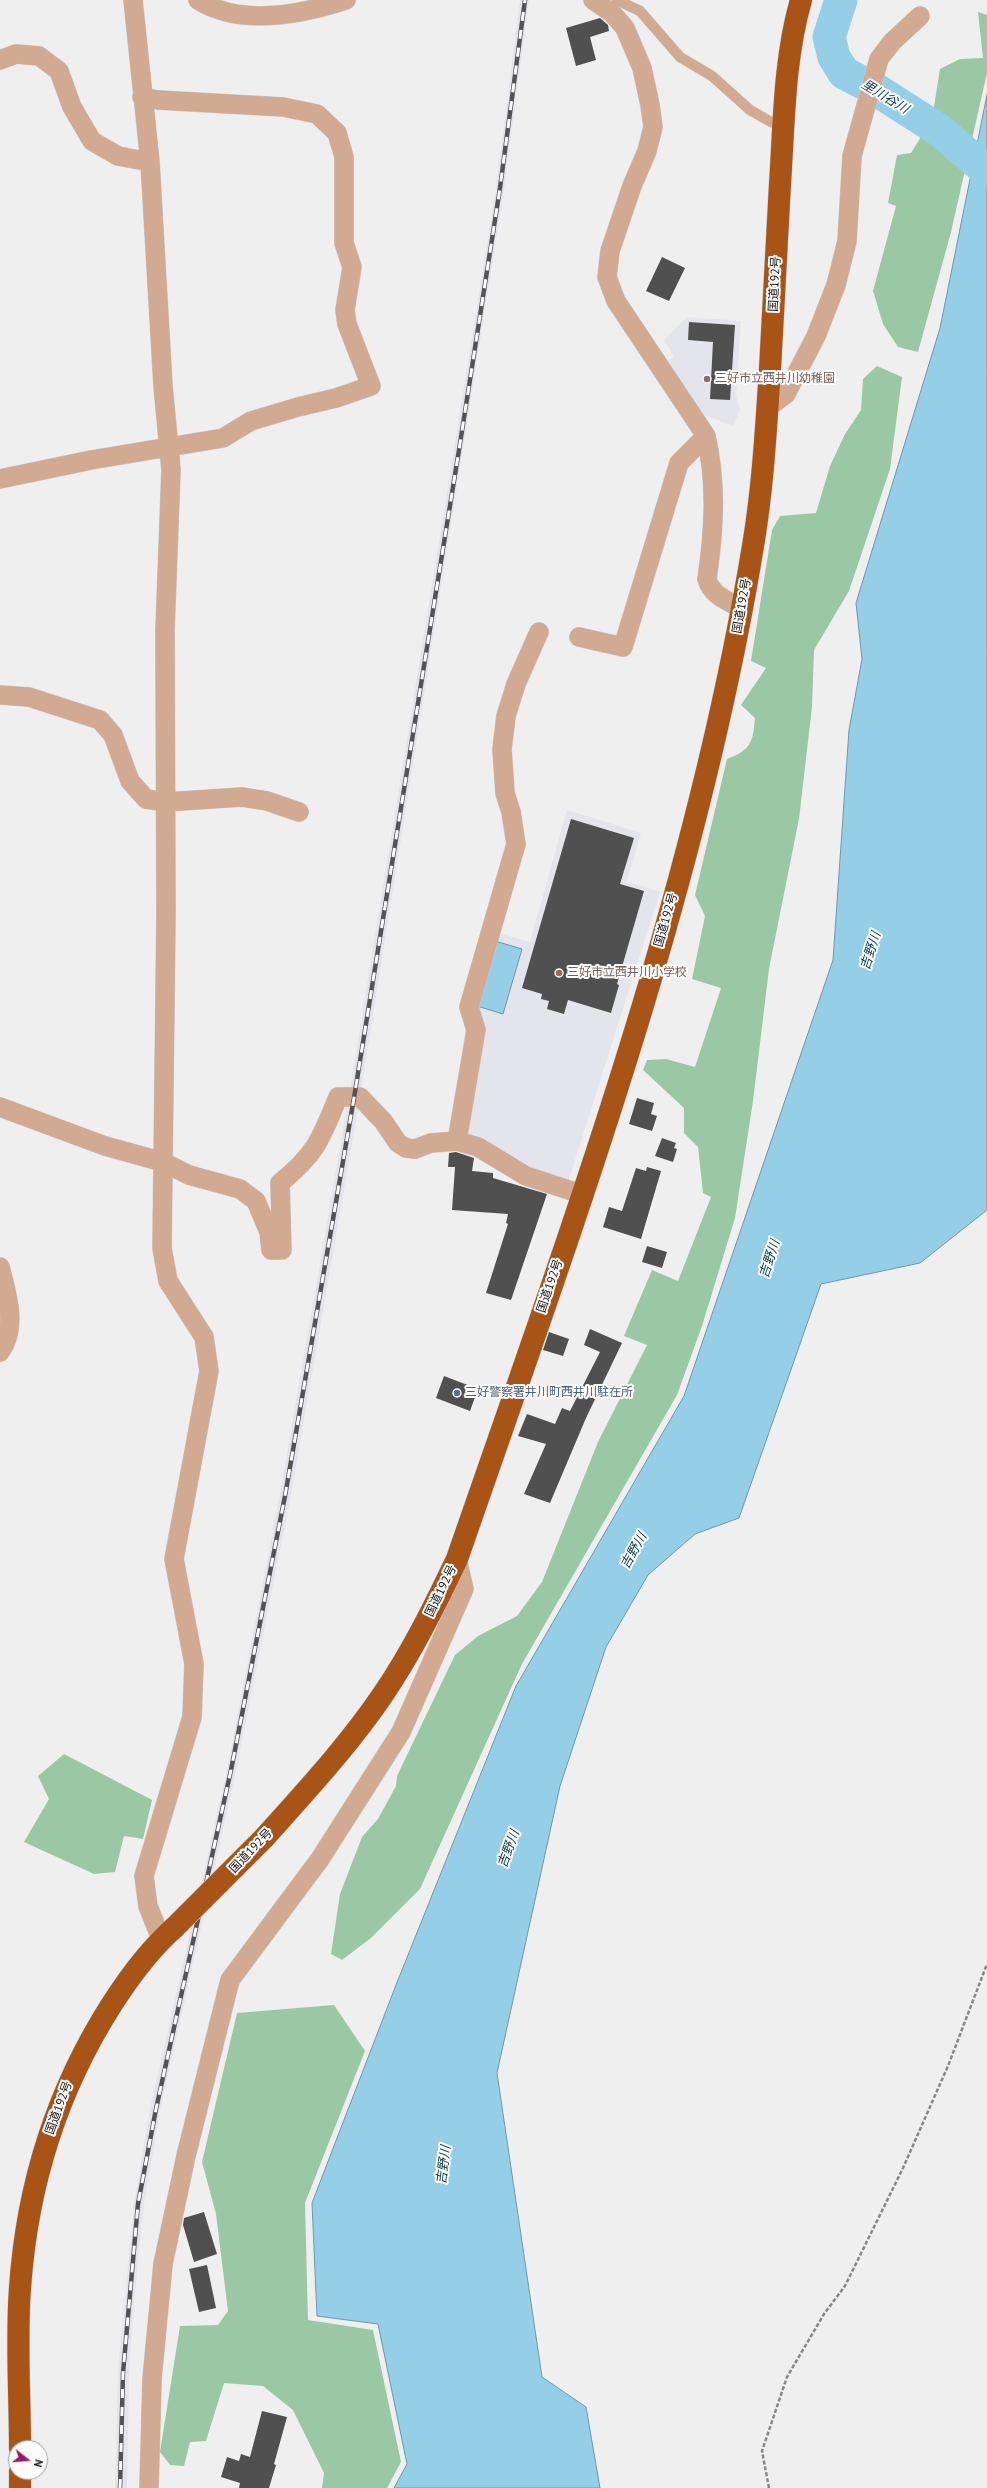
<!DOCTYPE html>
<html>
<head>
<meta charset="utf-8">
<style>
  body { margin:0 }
  #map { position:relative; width:987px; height:2488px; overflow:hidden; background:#efeff0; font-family:"PT Sans",sans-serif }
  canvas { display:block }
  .north { position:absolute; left:8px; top:2440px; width:40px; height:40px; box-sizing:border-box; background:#fcfcfd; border:1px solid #9f9fa0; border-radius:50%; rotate:107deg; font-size:11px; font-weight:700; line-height:16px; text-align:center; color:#141415 }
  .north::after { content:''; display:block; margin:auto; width:14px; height:18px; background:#9b1a6f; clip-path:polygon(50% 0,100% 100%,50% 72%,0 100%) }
</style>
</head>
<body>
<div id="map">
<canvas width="987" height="2488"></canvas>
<div class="north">N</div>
</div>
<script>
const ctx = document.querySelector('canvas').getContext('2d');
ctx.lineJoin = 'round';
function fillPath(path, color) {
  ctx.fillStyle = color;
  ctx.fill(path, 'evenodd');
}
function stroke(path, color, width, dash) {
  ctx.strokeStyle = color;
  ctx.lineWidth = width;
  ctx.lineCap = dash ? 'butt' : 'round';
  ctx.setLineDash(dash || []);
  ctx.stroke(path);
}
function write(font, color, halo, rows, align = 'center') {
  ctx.font = font + ' "PT Sans","Noto Sans JP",sans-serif';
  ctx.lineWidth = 4;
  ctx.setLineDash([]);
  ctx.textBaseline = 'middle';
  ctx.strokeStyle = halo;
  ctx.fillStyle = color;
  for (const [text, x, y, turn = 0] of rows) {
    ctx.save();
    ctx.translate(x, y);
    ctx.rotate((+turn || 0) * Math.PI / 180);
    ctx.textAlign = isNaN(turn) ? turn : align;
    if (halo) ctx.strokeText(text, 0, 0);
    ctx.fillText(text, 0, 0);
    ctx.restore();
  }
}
fillPath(new Path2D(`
  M520,0H529L504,190L360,1097L291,1495L236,1771L160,2111L144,2204L135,2291L129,2370L127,2488H115L118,2369L134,2204L150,2109L227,1770L280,1493L349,1096L454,449L496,188Z
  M687,317L741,321L736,396L740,410L733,426L696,412L666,362L674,357L664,340Z
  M567,810L641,833L627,881L660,892L568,1182L525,1166L464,1132L475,1003L495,932L530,942Z`), '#e4e4ec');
fillPath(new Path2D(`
  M978,12L987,15V73L951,232L918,352L898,347L883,324L873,291L896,206L888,203L897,155L911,153L932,119L940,69L960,59L983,58Z
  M877,366L902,377L890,469L849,591L814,650L812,707L799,819L769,969L753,1101L735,1218L702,1326L677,1395L522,1664L420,1889L371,1938L342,1960L331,1954L340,1894L362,1837L378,1819L396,1786L397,1776L455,1655L478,1636L517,1616L542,1582L598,1442L647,1345L624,1336L652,1270L678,1281L711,1197L703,1193L698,1147L684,1133V1108L643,1070L647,1060L666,1059L695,1067L721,988L692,979L705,916L695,895L727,759C751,750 753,742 755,718L741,705L766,668L751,661L772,530L780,516L816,513L830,466L845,434L861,410L863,379Z
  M64,1754L152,1800L143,1839L124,1836L115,1872L94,1874L24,1842L49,1799L38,1776Z
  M334,2005L365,2051L305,2203L308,2320L373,2330L401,2462L387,2488H322L324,2473L293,2410L263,2386L224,2383L206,2441L190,2442L184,2466L170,2465L160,2452L180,2326L218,2325L228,2311L216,2214L202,2162L237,2013Z`), '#9bc8a4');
const water = new Path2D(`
  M987,95V1210L920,1263L821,1284L739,1518L695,1534L648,1575L606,1647L560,1786L497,2073L542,2377L586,2407L600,2488H394L407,2464L378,2324L317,2316L312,2203L396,1985L516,1686L684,1396L833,960L849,730L862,659L856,603L940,328Z
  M495,941L522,949L503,1014L477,1006Z`);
fillPath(water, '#94cfe7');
stroke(water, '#6e97a8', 1);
stroke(new Path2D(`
  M841,0L829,37L834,57L844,73L875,89L939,130L987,171`), '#94cfe7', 33);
fillPath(new Path2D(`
  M600,18L608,25L609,31L590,37L596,60L576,66L566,28Z
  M662,257L685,268L669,301L646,291Z
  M689,322L735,325L730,400L710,399L713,342L688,340Z
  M571,819L634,838L620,884L644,891L617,984L619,985L611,1013L568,1000L564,1014L547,1009L549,1001L541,999L542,994L522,988Z
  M637,1098L654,1103L651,1114L657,1116L652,1131L629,1124Z
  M662,1138L676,1143L674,1148L677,1149L673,1162L655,1156Z
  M456,1152L474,1158L472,1171L493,1173V1178L547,1194L511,1300L486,1293L508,1224L506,1223L508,1214L452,1210L455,1167H448L449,1153Z
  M647,1167L661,1171L641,1239L603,1227L609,1207L622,1211L636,1168L646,1171Z
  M647,1246L667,1252L662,1268L642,1262Z
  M590,1329L622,1343L586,1418L550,1503L524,1494L546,1444L518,1436L527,1414L555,1424L562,1408L570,1411L600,1352L584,1345Z
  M549,1332L569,1339L563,1356L543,1350Z
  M444,1376L478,1389L470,1411L436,1398Z
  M204,2212L217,2254L194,2262L183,2225L184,2218Z
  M207,2265L216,2308L199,2312L189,2269Z
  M262,2411L287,2417L274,2464L276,2465L269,2488H239L240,2483L221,2477L227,2457L239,2461L241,2454L250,2457Z`), '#515050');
const lane = new Path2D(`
  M617,0L640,11L680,57L712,76L750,110L771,122L784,125`);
const street = new Path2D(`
  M133,0L150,162L163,386L171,470L165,630L166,914L162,1248L168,1281L204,1337L209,1371L174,1559L194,1664L192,1717L144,1876L148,1906L161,1939
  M198,0C241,27 300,15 346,0
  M593,0L612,13L625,28L642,68L650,105L653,127L647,151L632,186L610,251L607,277L616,301L706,436C717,484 714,531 707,579C711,595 728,601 742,609
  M0,60L16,54L39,56L59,71L72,107L92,141L118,156L150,162
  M767,408L786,394L816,336L836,285L847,241L852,156L879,59L892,42L920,16
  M0,479L91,460L223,438L251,421L298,407L336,398L371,386L347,324L345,310L352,267L344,243V157L337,133L317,114L283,107L158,100L142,97
  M579,637L623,647L679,463L706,436
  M0,695L29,697L100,720L113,735L130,781L146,799L166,802L242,797L267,801L299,812
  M0,1107L105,1146L163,1162L189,1175L240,1189L256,1201L269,1232L271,1250H282L280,1183C316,1154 321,1139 338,1097H360L383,1121L398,1143L406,1148L415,1149L431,1143L457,1141L478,1147L526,1176L581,1194
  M457,1141L476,1030L469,1007L516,844L511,812L505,793L502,749L506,716L516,684L539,632
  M0,1267C7,1294 18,1328 0,1352
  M149,2488L152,2379L163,2264L186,2156L230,1980L320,1859L401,1732L464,1589L457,1559`);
const highway = new Path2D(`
  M264,1838C306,1791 349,1745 384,1693C413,1650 435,1605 457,1559C572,1227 696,893 753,546C763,487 766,428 770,369C773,307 777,246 780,184C784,123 784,59 801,0
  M20,2448C20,2395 16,2340 20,2288C27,2186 57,2090 112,2004C130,1976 150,1949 175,1927
  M20,2472V2488`);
stroke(lane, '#cccccd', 11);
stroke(street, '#cccccd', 20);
stroke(highway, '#cccccd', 23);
stroke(new Path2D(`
  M769,2488L762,2451L787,2377L824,2314L845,2286L903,2168L948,2066L987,1964`), '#878788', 2.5, [4, 2]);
stroke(lane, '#d2a991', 10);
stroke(street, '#d2a991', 19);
stroke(highway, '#a75416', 22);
const rail = new Path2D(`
  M120,2488L123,2373L138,2204L156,2109L231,1770L285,1496L354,1098L459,450L500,188L525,0`);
stroke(rail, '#535354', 4.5);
stroke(rail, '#fcfcfd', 3, [9]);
const highwayBridge = new Path2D(`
  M175,1927L264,1838`);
stroke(highwayBridge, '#cccccd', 23, []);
stroke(highwayBridge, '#a75416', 22);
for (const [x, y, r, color] of [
  [707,379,4,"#8d6e63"],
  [559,973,4,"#8d6e63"],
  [457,1393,4,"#5c6f8a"]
]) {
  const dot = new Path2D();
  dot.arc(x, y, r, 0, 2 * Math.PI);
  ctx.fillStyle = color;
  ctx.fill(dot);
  stroke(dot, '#fcfcfd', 1.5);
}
write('12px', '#141415', '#fcfcfd', [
  ["国道192号",775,284,-87],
  ["国道192号",742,606,-80],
  ["国道192号",666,920,-74],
  ["国道192号",550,1286,-71],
  ["国道192号",441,1591,-64],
  ["国道192号",251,1851,-46],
  ["国道192号",59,2108,-70]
]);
write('12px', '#785e54', '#fcfcfd', [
  ["三好市立西井川幼稚園",715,379],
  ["三好市立西井川小学校",567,973]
], 'left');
write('12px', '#4e5e75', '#fcfcfd', [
  ["三好警察署井川町西井川駐在所",465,1393]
], 'left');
write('italic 13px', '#0e4153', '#fcfcfd', [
  ["里川谷川",885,97,31],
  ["吉野川",871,951,-72],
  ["吉野川",770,1259,-72],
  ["吉野川",634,1551,-61],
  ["吉野川",509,1849,-70],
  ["吉野川",444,2165,-83]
]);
</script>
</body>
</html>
